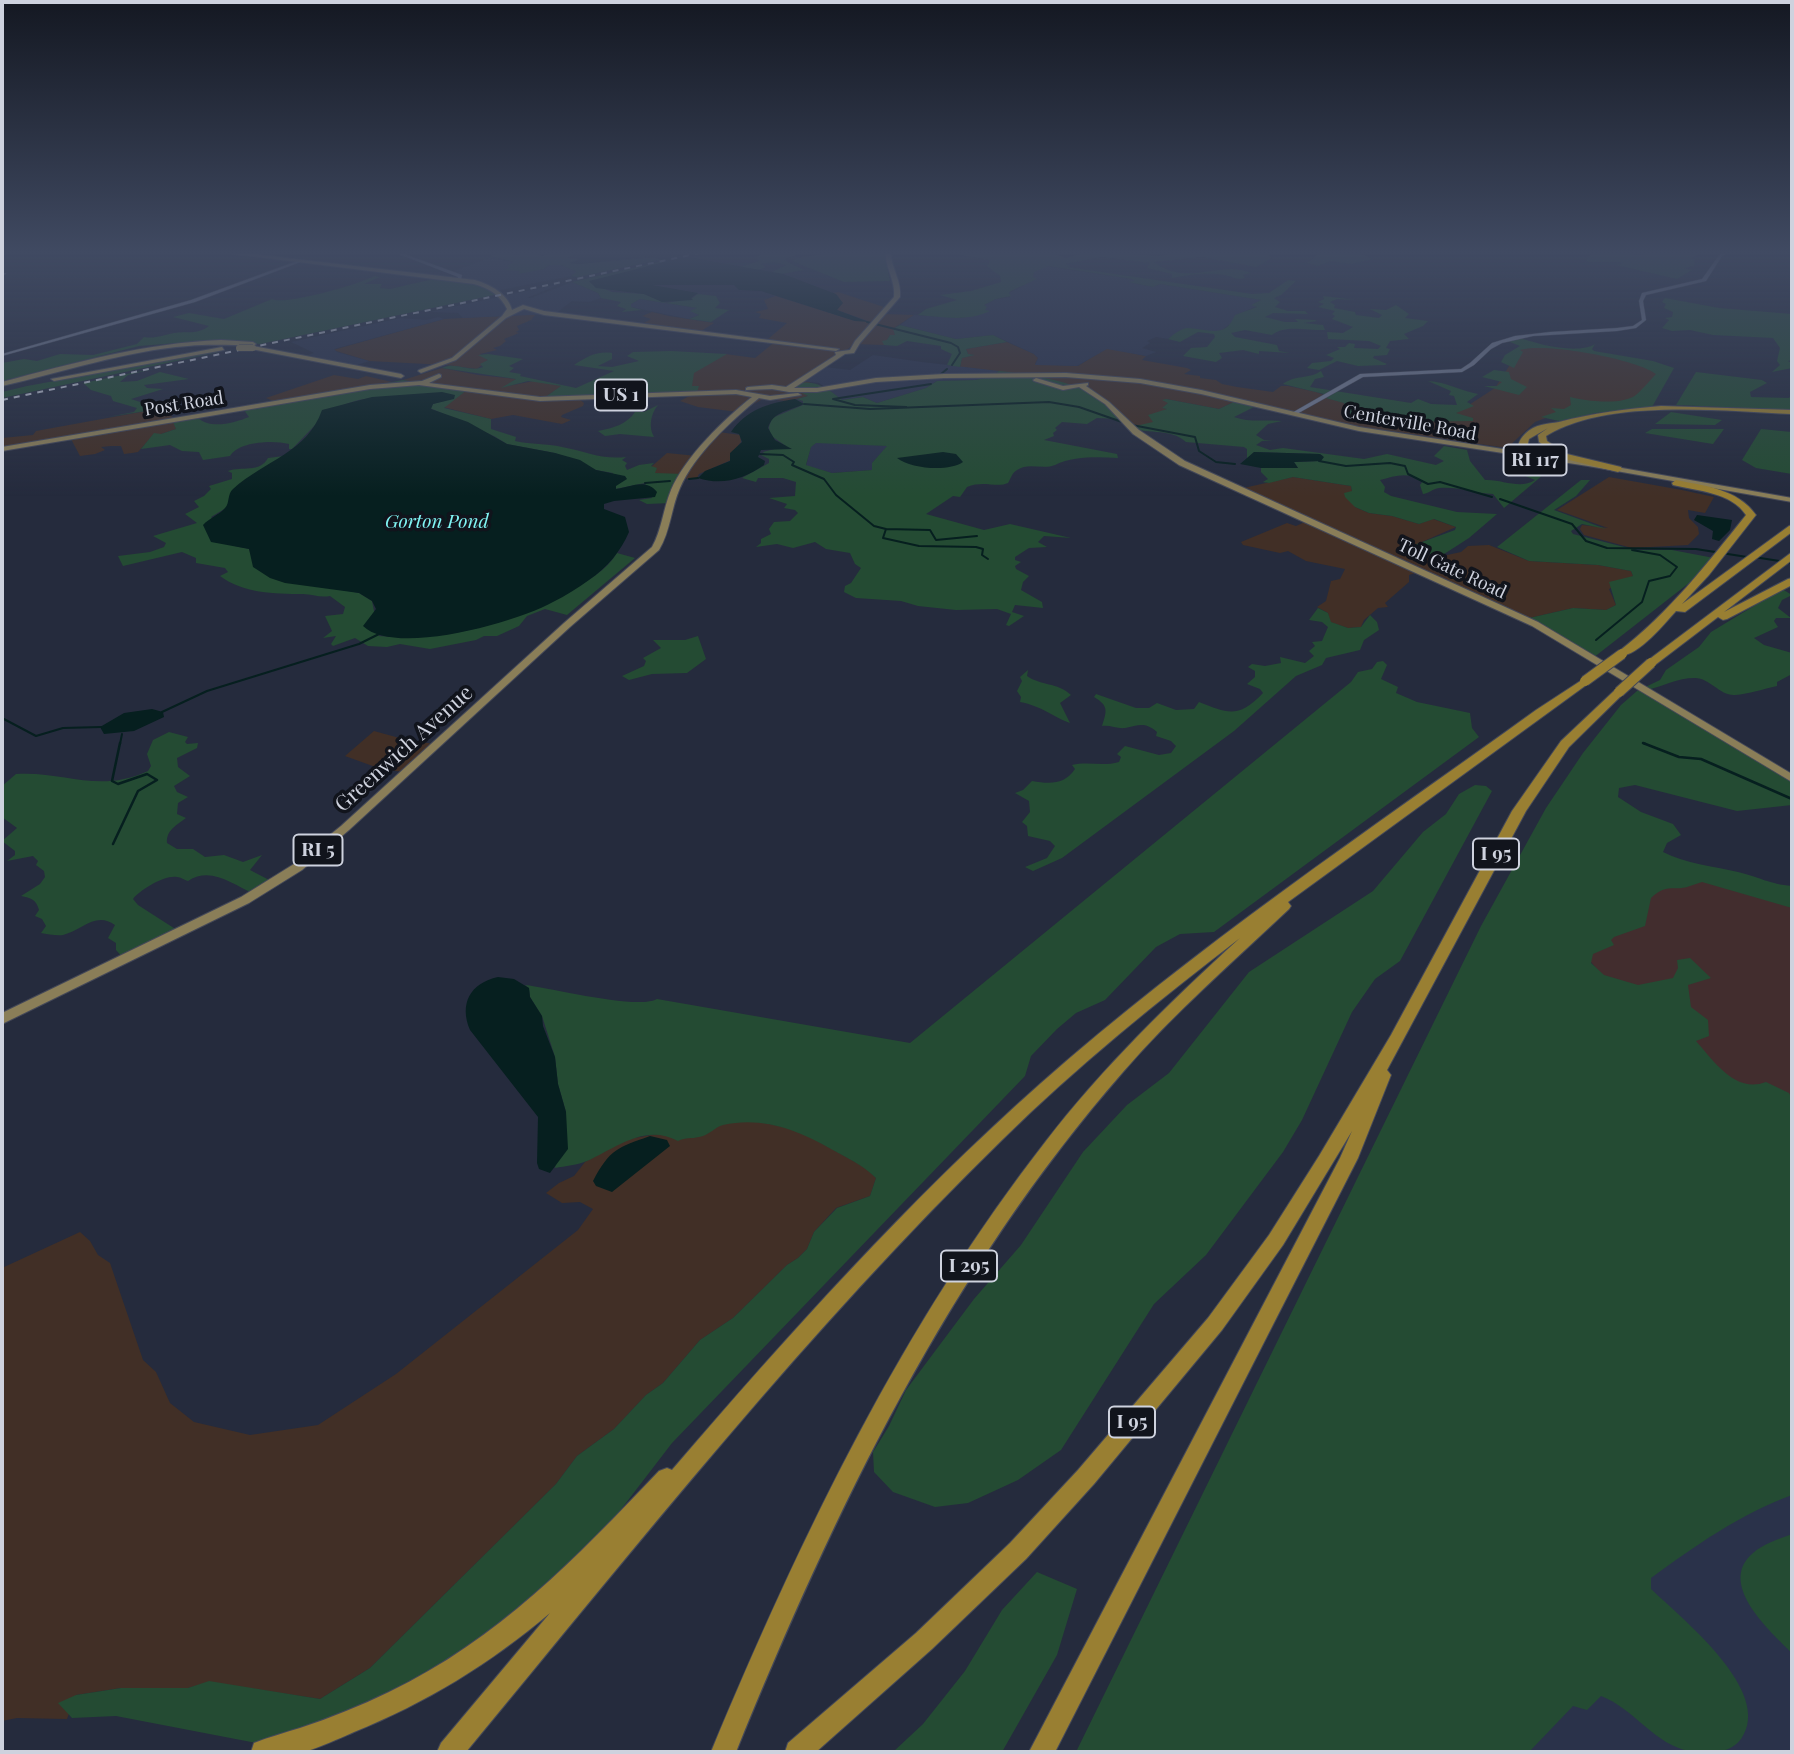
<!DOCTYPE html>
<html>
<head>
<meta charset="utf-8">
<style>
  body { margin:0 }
  #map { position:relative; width:1794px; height:1754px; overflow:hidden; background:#252b3d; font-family:"Playfair Display",serif }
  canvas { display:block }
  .frame { position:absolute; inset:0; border:4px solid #ced2de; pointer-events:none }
</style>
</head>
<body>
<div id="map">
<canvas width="1794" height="1754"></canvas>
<div class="frame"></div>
</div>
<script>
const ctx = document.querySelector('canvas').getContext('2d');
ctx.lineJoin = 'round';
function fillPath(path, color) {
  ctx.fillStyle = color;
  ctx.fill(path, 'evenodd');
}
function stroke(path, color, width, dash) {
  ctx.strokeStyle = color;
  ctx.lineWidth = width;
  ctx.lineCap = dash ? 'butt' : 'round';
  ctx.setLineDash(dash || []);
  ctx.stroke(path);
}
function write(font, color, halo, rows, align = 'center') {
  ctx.font = font + ' "Playfair Display",serif';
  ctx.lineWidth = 7;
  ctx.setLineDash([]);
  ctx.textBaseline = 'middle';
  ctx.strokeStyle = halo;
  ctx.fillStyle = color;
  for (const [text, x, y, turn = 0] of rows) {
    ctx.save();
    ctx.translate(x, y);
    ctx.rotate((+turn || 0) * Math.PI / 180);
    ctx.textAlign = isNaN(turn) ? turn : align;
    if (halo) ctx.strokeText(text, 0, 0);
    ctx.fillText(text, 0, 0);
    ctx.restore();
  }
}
fillPath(new Path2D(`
  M838,292L887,308L883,314L914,315L894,328L895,335H890L884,345L854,344L825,367L802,391L808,396L788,401L763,399L738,412L698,407L680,401L697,392L696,387L690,386L691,374L695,370L725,354L755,358L776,341L768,339L787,323L759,318L761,314L755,312L768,309L764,300L776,296L855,321H868L837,310L839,306L838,296L833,293Z
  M652,312L669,316L714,323L701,331L644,323L651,319L642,316Z
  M536,314L531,320L517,326L519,330L516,332L519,333L504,339L506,341L500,346L493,348L497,350L480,354L488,360L477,369L446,365L369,361L333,350L444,319Z
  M1007,342L1034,354L1038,358L1035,364L1078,366L1107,348L1146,356L1142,360L1187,368L1191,370L1184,374L1200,376V378L1216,380L1222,384L1237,387L1273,392L1281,386H1288L1316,392L1324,395L1323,397L1345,403L1358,418L1371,417L1392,422L1387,428L1458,412L1495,388L1524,343L1596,353L1667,372L1637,404H1583L1535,422L1507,448L1384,430L1383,433L1236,401L1219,409L1166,399L1164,400L1169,402L1163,408L1168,409L1158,413L1153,423L1131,427L1096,396L1077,388L1034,376L960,367L962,358L974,355L968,354L966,349Z
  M442,368L478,375L516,379L508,386L534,381L562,386L545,397L578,398L584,403L583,406L562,415L561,417L571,420L562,424L513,415L491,419L443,407L463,393L403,380Z
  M334,375L358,379L366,376L392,382L278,403L266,398Z
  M146,411H161L173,417L176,429L161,434H154L138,452L132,453L124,454L121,446H111L101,447L105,450L95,454L80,456L71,439L2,450V438L33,435L36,431Z
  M719,432L740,435L741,442L731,454V460L699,474L697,478L681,479L655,473L651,467L667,453L697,456Z
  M1293,477L1351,486L1355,507L1369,513L1392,516L1419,524L1433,519L1456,527L1415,545L1420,549L1416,552L1438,557L1461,552L1468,546L1489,545L1529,561L1598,565L1631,571L1633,576L1609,589L1616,605L1606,610L1573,608L1525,619L1419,572L1409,575V582L1385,603L1388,607L1378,608L1364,620L1361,627L1348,628L1330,622L1328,613L1317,607L1326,601L1331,581L1340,579L1345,569L1306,561L1288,551L1280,553L1243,545L1241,542L1287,523L1296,526L1307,521L1239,489Z
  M1609,477L1682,490L1714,497L1705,513L1688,510L1689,518L1698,527L1699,534L1688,545L1632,548L1584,535L1580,529L1582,525L1608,528L1557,510Z
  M374,731L403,739L434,744L404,772L381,769L345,756Z
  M755,1121L789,1128L807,1135L866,1168L876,1178L870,1196L836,1208L814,1232L807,1249L798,1258L787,1265L733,1318L700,1340L663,1383L646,1395L614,1429L577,1456L556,1484L370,1668L320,1699L209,1682L188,1688H121L76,1695L67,1719L17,1718L2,1721V1268L80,1232L90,1241L98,1255L110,1263L143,1360L156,1372L170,1403L194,1422L250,1435L318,1425L396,1374L578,1230L593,1209L580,1202L562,1203L546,1193L559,1183L574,1176L585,1162L617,1142L634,1138L727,1122Z`), '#412f26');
fillPath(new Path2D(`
  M489,258L515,262L536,270L544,269L551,264L561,265L578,272L571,276L496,291L451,272Z
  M1044,266L1132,279L1136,280L1132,283L1153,287L1160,284L1262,300L1254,304L1257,306L1236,315L1233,322L1222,330L1214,332L1182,330L1168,339L1156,337L1147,341L1150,343L1142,348L1156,352L1146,356L1107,349L1077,366L1035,365L1038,358L1034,354L993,335L956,339L900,325L914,315L963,318L983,309V306L996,299L1010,297L1009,293L1030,282L1033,272Z
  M572,282L598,293L601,298L589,302L572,301L555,314L463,318L458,313L429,312L563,283L527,298H531Z
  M640,299L697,308L692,311L699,315L689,319L631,307V304Z
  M438,317L444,319L334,349L337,352L369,361L354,366L308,355L314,353L291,342L401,318L427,320Z
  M873,355L922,362L999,371L990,377L975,380L937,381L926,388L877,403L863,397L842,400L819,383L800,381L825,367L850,370Z
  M816,443H850L888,446L872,463V470L832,473L806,466L811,446Z
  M1792,1466V1752H1511L1661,1521Z`), '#2a324a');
fillPath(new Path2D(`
  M1706,875L1792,894V1128L1776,1119L1606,980L1581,950L1647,882Z`), '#422d2e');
fillPath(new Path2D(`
  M492,251H508L515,255L531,252L542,256L556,251H587L570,256V259H580L572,262L578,264L656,257L665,262L589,282L612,292L644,294L666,303L691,299L698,294L716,296L720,303L715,308L729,310L711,322L689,319L699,315L690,311L697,308L640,299L631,304V307L642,310L622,312L626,309L617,306L621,302L601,298L598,293L572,282L662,261L659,260L578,277L571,276L577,272L561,265H549L544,269L518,274L520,271L504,270L510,268L507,266L514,262L490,256L498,253Z
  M769,251H804L784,260L804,270L781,274L772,272L786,265L774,262L761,264L766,267L758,270L740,267L759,261L756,257Z
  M834,251H884L890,281L844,282L792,261C802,254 821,257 834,251Z
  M940,251H1057L1055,254L1066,258L1091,251L1159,256L1187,251H1255L1271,254L1268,255L1272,258L1256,267L1202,257L1154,262C1188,288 1221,259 1251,273L1243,275L1245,278C1237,281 1232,276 1224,275C1207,272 1188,275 1172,278V274L1147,268L1150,263L1102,257L1065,264L1070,266L1067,267L1252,294L1269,293L1288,280L1296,281L1281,295L1274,298L1280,302L1275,307L1288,311H1305L1308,314L1273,313L1265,317L1285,322H1298L1295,319L1315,320L1317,321L1304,323L1323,325L1325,330C1309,331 1285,324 1272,335L1245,330L1231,333L1235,337L1277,345L1279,351L1290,353L1259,351V354L1243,350L1219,353L1222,358L1216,362L1183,356L1191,348L1207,347L1215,337L1214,334L1198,332L1180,342L1168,339C1173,335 1181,328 1188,328C1210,329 1225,339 1235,315L1257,307L1251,305L1261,300L1160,284L1153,287L1128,282L1135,281L1132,279L1048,266L1034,272L1033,277L1037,279L1011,291L1009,293L1011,296L996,299L984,305L987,307L985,310L990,311C967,322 943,317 918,315L926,309L957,300L940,295L971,291L1001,282L1000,276L987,266L990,262L989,260Z
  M1306,251H1374L1357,252L1373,259L1352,264L1331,261L1318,266L1307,263L1321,252Z
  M1594,251L1643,255L1646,253L1642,251L1701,252L1692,258L1695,259L1694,266L1684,268L1692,270L1677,279L1616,265L1622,264L1620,262H1588L1586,260Z
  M374,276L380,277L364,284H382L380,288L390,289L433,279L479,283L499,294L260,344L215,340L139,346L2,381V363L24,359L37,361L60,354L93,355L137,344L144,337C156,339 162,335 174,333C186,331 198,335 209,326L173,317L189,313L224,319L272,299C283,306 361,284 374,276Z
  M1323,296L1356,300L1337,299L1330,302L1335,305L1334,308L1355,312L1356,315L1379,318L1382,315L1370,309L1386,310L1396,305L1409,314L1405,318L1428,321L1423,326L1404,334L1409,339L1390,341L1386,348L1390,349L1387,355L1374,356L1373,358L1387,364L1385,365L1358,366L1337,361L1319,370L1307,368L1312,363L1331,361L1334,358L1326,355L1340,349L1337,347H1345L1349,343L1355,344L1354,348L1378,349L1381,346L1369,341L1328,339L1327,332L1343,333L1353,327L1332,319L1335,316L1332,314L1335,311L1318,307L1324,304L1318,302L1324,299Z
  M1665,298L1719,308L1792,314V360L1788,361L1792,363V368L1772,372L1780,365L1777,361L1780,348L1773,338L1713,335L1690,330L1672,331L1662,328L1669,320L1665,318L1672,317L1673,312L1664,308L1666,304L1662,302Z
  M900,325L956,339L993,335L1007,342L966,349L968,354L975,355L962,358L960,367L947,365L952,354L941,349V346L907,341L897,346L884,345L882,341L887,340L890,335H895L893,329Z
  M1517,337C1537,344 1577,355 1595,344L1592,349L1594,351L1653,361L1674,368L1652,407L1596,413L1559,421L1541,417L1556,412L1551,408L1564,409L1571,405L1570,397C1584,401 1625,406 1637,394C1643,389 1650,380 1656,374C1637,359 1543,342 1520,350L1523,352L1514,368L1501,362L1505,355L1520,346L1505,340Z
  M220,351L219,352L2,398V392L27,386Z
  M671,351L727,354L694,373L692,386H699L697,392L544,398L561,386L528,381L501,388L516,379L442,368C456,361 469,373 483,367L480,364L488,360L478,355L488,354L523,359L509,366L514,368L509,372L521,374L520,376L576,388L614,371L574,365C587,357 596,351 612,353V359L598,366L612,367L639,361L627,356L633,352Z
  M157,368L128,375L120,382L137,381L160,372L189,379L144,385L147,388L163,389L131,399L162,409L151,413L146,411L108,417L134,412L137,408L113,401L111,396L91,390L83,383Z
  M1494,370L1509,372L1511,379L1527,387L1519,395L1484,386H1497L1502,382L1482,377Z
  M999,371C1027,374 1073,381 1097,396C1106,402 1114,412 1122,419L1097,418L1087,424L1062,422L1055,428L1057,430L1053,433L1054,436L1044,440L1117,454L1118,458C1097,457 1074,456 1055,465C1043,470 1028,462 1017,470C1012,473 1011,478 1008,483C997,488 983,480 967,487L960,497L953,496L926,514L984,530L1010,524L1071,538L1044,536L1038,542L1047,547L1029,548L1015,557V560L1021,562L1015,566L1016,569L1029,576L1023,582L1021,590L1042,602L1043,608L1015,605L1012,612L1024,616L1009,626L1006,625L1011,614L997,609L956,610L918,606L901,601L856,598L844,592L845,586L851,583L861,568L855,564L850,553L826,549L815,542L793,548L777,544L756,547L761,543V539L771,534L769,529L774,522L790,521L798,513L795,510L784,508L787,504L769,498L795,496L796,482L783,478H758L756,482L742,478L769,463V459L759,454L765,455L763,452L786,446L770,435L769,427L772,418L803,405V401L797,399L808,396L790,387C811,375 829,389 842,400L863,397L877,403L926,388L937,381L975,380L990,377ZM816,443L887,446L872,463V470L832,473L806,465L811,447Z
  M1321,371L1324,377L1315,379L1310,387L1411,403L1418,399L1431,404L1457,405L1454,396L1449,395L1451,391L1428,381C1447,382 1460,391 1478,394L1467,402L1474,406L1456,413L1473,418V421L1392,422L1371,417L1358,418L1345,412L1344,403L1322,397L1324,394L1283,384C1294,375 1310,379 1321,371Z
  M1696,372L1762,380L1767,383L1750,392L1751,397L1789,398L1792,394V410L1676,405Z
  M403,380L467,390L444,408L491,419V429L516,437L515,441C532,445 545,443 562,447C584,451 602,460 626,457L622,460L627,463L625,466L627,470L639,465L654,463L651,466L657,468L655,473L684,474L671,503L647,504L639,500L652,498L645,483L615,489L613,473L596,470L555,453L507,444L494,436L430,408L433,404L454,398C438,390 428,395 411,396C369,398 359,395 321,416L319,421L292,449H289V444C274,440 239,441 230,456L203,460L199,452L182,451L170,445L141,449L154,433L161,434L176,429L173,422L197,417C210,430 234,423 249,417L244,410Z
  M1166,399L1219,409L1236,401L1256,406L1234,417C1250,423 1267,419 1282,421L1268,424L1256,435L1264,440H1273L1262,441L1256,445L1270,450L1283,448L1364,459L1387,454L1436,465L1444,461L1434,456L1444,446L1467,450L1470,461L1485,480C1502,479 1520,490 1535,480L1511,470L1519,469L1521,466L1515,461L1516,457L1557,463L1504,508L1493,494C1475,493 1457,486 1439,488C1432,489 1430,493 1423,494L1420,485L1423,481C1408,471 1394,476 1380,480L1385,487L1384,492L1391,496L1457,512L1497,514L1469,538L1441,556L1415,552L1419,549L1414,545L1455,530L1456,527L1434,519L1419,524L1392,516L1369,513L1355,507L1345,497L1344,493L1352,491L1351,486L1293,477L1269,483L1263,482L1268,479L1261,472V468H1298L1294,462L1321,461L1323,456L1320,454L1254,452L1247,459V449L1244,447L1186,442C1171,427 1141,435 1131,427L1153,422L1148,415L1167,409L1162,408L1168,403L1162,400Z
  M658,405C651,413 648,427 654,437L620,434L605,436L598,431C614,428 627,424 635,412H644Z
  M1671,412L1722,420L1715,425L1655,424Z
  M1652,429H1724L1713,444L1645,433Z
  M1761,429L1792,432V474L1756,468L1742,460Z
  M284,456L226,508L211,517L235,546L249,549L251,554L326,587L359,593L372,601L379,636C445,643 515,622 571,590C588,581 607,570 617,553L635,558L567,615L545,609L527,616L519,626L497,636H484L476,640L430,649L400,644L387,647L368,646L355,638L333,646L331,644L336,636L323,638L332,631L325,616L343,614L345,607L330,596C320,598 312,594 303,594C274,594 243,593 220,576L228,572L225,568L196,563V558L182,552L123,566L118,556L150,552L164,547L166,543L153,536L197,523L185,514L199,507L194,501L204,496L211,489L209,486L232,479V473L228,471C242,466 260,473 268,458Z
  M1581,480H1590L1576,496L1554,510L1606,529L1582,524L1571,531L1573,534L1636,550H1672L1714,558L1689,583L1593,658L1525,619L1573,608L1606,610L1616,605L1609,582L1633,576L1631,571L1598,565L1529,561L1497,547Z
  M1782,589L1792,595L1782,600L1778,608L1791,618H1776L1774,621L1778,627L1754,638L1764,645L1792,653V674L1777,682V686C1763,689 1749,694 1735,695C1720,696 1710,678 1695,678C1677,678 1664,686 1647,690L1792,779V805L1737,811L1635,785L1619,788L1618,797L1641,812L1673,824L1681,835L1667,843L1663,852C1686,864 1713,866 1738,872C1759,877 1769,884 1792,886V908L1702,882C1698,883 1694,885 1690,886C1675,892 1667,882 1651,898L1645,926L1614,937L1611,940L1614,945L1593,954L1591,963L1604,975L1638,985L1673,978L1678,968L1677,960L1690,958L1711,978L1688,985L1691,1007L1708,1020L1709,1036L1696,1041C1713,1060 1735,1094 1766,1082L1789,1093L1792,1099V1495C1740,1514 1695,1546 1651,1578V1589C1681,1618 1775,1692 1741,1739C1730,1754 1709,1754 1692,1752C1654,1745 1635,1709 1601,1696L1587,1710L1573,1706L1529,1752H1076L1481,926L1546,808L1583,753L1621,705L1637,691L1660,680L1666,670L1699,647L1711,632Z
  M1318,608L1328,613L1331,622L1348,628L1361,627L1370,615L1377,622L1379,630L1364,640L1360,650L1326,658L1322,665L1296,676L1234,731L1062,858L1033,871L1025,867L1047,858L1055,846L1050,841L1028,836L1027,826L1022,822L1030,812L1029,801L1015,793L1023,790L1032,781C1050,784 1064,785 1075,769L1072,765C1089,761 1102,767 1119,762L1121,757L1117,754L1125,746L1159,755L1171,753L1176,746L1171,741L1156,736L1157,732C1144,721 1138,726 1125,728C1118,729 1110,725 1102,726C1106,713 1110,706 1094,697L1096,694L1136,708H1149L1157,703L1176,710L1194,709L1199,702C1229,714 1239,718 1263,693L1260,689L1247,684L1255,677V671L1248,667L1252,664L1265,666L1281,663L1280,657L1305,663L1314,656L1309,651L1315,646L1312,642L1322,641L1328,627L1322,622L1309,620Z
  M698,636L706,659L687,673L652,674L629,680L622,676L644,666L646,661L643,658L661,648L653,640H685Z
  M1383,661L1387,665L1381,679L1398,687L1396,693L1417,702L1470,713L1472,728L1479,737L1214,932L1180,934L1156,947L1105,1000L1076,1013L1057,1029L1031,1056L1025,1076L672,1443L586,1555L464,1659L272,1746L116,1716L72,1718L58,1703L76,1695L121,1688H188L209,1681L320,1699L370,1668L556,1484L577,1456L614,1429L646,1395L663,1383L700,1340L733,1318L787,1265L798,1258L807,1249L814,1232L837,1208L870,1196L876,1178C863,1165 847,1158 831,1149C798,1130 762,1116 723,1125C715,1127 708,1136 699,1137C691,1139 686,1137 678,1141C645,1123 616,1148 587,1161C578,1165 565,1166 555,1168L566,1112L558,1084L555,1057L542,1016L530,997L529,988L525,985C552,988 637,1010 657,999L910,1043L1351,682L1358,672L1372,669L1377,662Z
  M1028,670L1027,676C1041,686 1057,682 1071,695L1060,703L1070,723C1053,717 1042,706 1020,702L1021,697L1017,691L1022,681L1020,677Z
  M169,732L188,737L185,742L187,744L198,743L197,748L177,758L178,767L190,776L174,786L177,792L188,797L178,803L177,814L186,818C177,825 166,830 167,843L177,849H193L205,857L224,855L243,862L262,855L250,870L273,882L254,894C232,884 211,866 188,881C184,880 181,877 177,877C164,875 140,890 133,899L138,905L180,932L124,959L116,950V943L108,938L115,925C96,911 82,930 63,935C57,936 47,934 41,933L46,926L42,919L35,916L39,910C36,899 31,898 21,896L40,884L45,877L44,871L36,865L38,861L33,856L7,861L15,855V851L2,841L17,828L2,817V786L16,774C66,771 98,794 148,771L151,766L147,754L153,740Z
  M1475,785L1486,786L1492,791L1400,961L1375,979L1352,1012L1302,1120L1283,1152L1206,1255L1154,1304L1061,1450L1018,1480L968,1503L935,1507L893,1492L874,1472L873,1452L889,1426L906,1390L974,1299L1021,1245L1083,1152L1127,1105L1169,1073L1249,972L1373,891L1423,832L1446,814L1459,794Z
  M1792,1534V1653C1771,1632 1716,1584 1753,1553C1763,1544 1779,1539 1792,1534Z
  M1037,1572L1077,1589L1057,1655L1002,1752H893L923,1724L965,1671L1002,1610Z`), '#244b33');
fillPath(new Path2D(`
  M587,251H666L669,252L664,253L783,274L836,294L843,303L837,310L869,322L855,321L761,291L739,290L734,285H652L698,293L691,298L693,300L662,302L644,294L596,288L589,281L665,262L651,256L578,264L568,263L578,261L577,258H566Z
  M442,392L455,395L454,399L433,404L431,409L468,422L507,444L555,453L580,460L596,470L625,476L627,479L616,486V489C631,487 646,478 657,492L655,497L614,501L604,504V509L625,517L629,532C621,551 607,568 589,580C578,588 565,596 553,602C517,622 395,657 363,626L376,609L372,601L359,593L285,583L270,578L253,567L249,549L211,542L203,525C209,518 219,515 225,508C230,503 227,494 233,489C265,460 307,453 322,410L372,397Z
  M795,399L804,404C790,411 773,411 768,428L775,440L792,449L761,450L758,457L765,461L764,465C744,479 722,486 698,478L705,471L730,461V453L742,442L739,434L731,432C746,410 768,403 795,399Z
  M943,452L956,454L963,462C949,472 911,469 897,458Z
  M1254,452L1320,454L1324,457L1321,461L1294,462L1298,468H1261L1240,464Z
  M1697,515L1732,520L1730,530L1719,541L1712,539L1713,531L1694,520Z
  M152,709L163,712L164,717L134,731L104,734L100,727L124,713Z
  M498,977L514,979L529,988L530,997L542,1016L543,1026L555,1057L558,1084L566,1112L568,1149L550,1173L539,1169L537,1163L538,1117L470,1030C459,1004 470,983 498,977Z
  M650,1136L667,1140L670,1146L612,1192L596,1186L593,1181C610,1149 617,1148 650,1136Z`), '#061f1f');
stroke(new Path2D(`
  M867,322L951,343L958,347L960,353L952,365
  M941,374L947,369
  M804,404L870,409L1049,402L1079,407L1122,422
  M906,407L855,405L833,399L931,384
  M1132,425L1195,437L1199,451L1216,462L1235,464
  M760,454L783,455L794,462L792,465L824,479L836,495L874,526L886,529L930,530L936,540L977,536
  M1319,461L1346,466L1390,463L1405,466L1408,474L1428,484L1440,482L1492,497
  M689,479L698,478
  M645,483L670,481
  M1500,499L1572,524L1586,541L1607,548L1696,549L1747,557
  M886,529L883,538L919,546L976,547L983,549L982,555L988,559
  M1754,557L1792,563
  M1596,640L1642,602L1649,581L1670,576L1677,567L1660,555L1632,550
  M162,712L207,691L359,644L379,634
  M2,718L36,736L63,728L101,727
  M1643,743L1646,744
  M120,744L122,734`), '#061f1f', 2);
stroke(new Path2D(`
  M1643,743L1679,757L1701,759L1792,799
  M113,844L138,791L157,780L147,774L118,784L112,781L120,743`), '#061f1f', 2.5);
const minor = new Path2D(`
  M10,251H17L2,255V253Z
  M391,251H396L462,275L461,280L457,281L458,277Z
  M1725,251H1730L1722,256L1706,281L1646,295L1643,301L1646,320L1636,328L1617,331L1533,336L1502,343L1491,349L1474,365L1462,372L1363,377L1295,415L1290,414L1360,374L1461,369L1470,363L1492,343L1515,336L1550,332L1617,328L1633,326L1642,320L1639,301L1642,293L1702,279L1720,254Z
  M300,260L303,261L195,302L2,356V354L191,300Z
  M2,273H6V274L2,276Z`);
const major = new Path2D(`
  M211,251H226L475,280C491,285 508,294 512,310L523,305L544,311L839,349L836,351L544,315L524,309L506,318L456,360L421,373L418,371L419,370L452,358L502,316L507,309C500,295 489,288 474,284Z
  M886,251H891C890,267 902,280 900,297L860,343L854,353L845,354L794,388H817L876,378L944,374L1066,373L1140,379L1201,390L1359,427L1588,462L1792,498V502L1588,466L1359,431L1201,394L1140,383L1066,377L944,378L876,382L817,392H789L772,389L746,390V388L748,387L772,385L786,387L836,355L835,352L850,350L855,341L894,297C896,280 884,267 886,251Z
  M221,340L253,342L256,344L253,346C231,345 210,344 188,346C124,351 64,372 2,386V382C74,363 145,343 221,340Z
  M253,346L401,374L404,376L401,378L251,349Z
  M222,347L224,350L54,381L51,379Z
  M439,374L441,375V377L429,383L540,397L736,390L770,396L798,393L801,395L770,400L759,398C732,420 694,455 680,488C671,508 671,530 659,550L570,627L349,830L302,870L249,903L2,1024V1013L241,897L294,864L341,826L564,623L652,547C662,529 663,509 671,490C685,457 724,419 752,397L736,394L540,401L419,385L370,389L2,451V447L370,385L422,381Z
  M1036,378L1063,386L1088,383V385L1086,386L1109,402L1139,430L1185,461L1538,622L1792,774V782L1532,626L1179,465L1133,434L1105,404L1079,387L1063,390L1034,381L1033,380Z`);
const highway = new Path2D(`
  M1661,406L1792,410V414C1722,411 1607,398 1546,436L1547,441L1567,454L1621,467L1622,469L1618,472L1561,458L1539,442L1538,435L1548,428L1529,439L1525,456L1518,454C1517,446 1519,440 1525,434C1534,424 1548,424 1559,422C1593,413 1626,409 1661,406Z
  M1676,480C1705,486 1738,489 1756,515L1709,575L1682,604L1789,526L1792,525V532L1685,612L1676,611C1665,623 1637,658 1618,656V652C1668,614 1707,564 1746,515C1731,492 1697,491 1673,485L1672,483Z
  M1792,552V560L1724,612L1788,579L1792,578V585L1727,619L1723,620L1718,617L1655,665H1647V661Z
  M1585,678L1591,681L1589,683L1288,902L1291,906L1289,909C1233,962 1174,1013 1123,1072C949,1271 835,1509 736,1752H711C801,1536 902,1326 1046,1141C1104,1066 1171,1001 1240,938C1158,1001 1077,1066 1003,1139C808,1329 639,1543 466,1752H437L441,1743L550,1613C491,1663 426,1703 354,1732C338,1739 321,1747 304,1752C288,1754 267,1752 251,1752L254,1743C269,1737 284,1733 300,1728C330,1718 360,1706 389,1692C499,1639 576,1558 659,1471L667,1468L672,1470C788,1335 907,1202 1040,1084C1195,947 1368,831 1536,710Z
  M1619,689L1623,690V694L1569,747L1526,811L1387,1070L1391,1075L1358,1158L1055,1752H1029L1340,1158L1352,1131L1283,1245L1222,1330L1094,1484L1026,1559L932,1649L816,1752H785L788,1743L916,1633L1010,1543L1078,1470L1208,1318L1269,1235L1319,1156L1391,1035L1512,811L1561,741L1615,690Z`);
stroke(minor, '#444858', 1);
stroke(major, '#444858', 2);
stroke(highway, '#444858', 2);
fillPath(minor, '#747c91');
fillPath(major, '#8a7e58');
fillPath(highway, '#997f32');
stroke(new Path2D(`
  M2,400L709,251`), '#bbbfcc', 2, [6, 6]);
const majorBridge = new Path2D(`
  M239,348H253`);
const highwayBridge = new Path2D(`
  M1585,681L1622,654
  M1619,692L1651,663`);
stroke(majorBridge, '#444858', 7, []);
stroke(highwayBridge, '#444858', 12, []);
stroke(majorBridge, '#8a7e58', 6);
stroke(highwayBridge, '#997f32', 10);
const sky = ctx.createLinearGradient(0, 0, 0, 496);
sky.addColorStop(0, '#141822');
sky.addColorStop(0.51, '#404a62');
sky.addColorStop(1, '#404a6200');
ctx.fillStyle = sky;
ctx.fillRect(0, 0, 1794, 496);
write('18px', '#ced2de', '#11141c', [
  ["Post Road",184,404,-9],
  ["Centerville Road",1410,423,10],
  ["Toll Gate Road",1452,569,25]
]);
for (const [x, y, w] of [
  [621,395,52],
  [1535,460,63],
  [318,850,49],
  [1496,854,46],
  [969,1266,56],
  [1132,1422,46]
]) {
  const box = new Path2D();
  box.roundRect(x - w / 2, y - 15.5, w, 31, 5);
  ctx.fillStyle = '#11141c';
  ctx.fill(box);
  stroke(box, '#ced2de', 2);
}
write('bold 19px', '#ced2de', null, [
  ["US 1",621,395],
  ["RI 117",1535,460],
  ["RI 5",318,850],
  ["I 95",1496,854],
  ["I 295",969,1266],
  ["I 95",1132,1422]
]);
write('italic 19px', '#81f5f4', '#11141c', [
  ["Gorton Pond",437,522]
]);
write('21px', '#ced2de', '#11141c', [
  ["Greenwich Avenue",404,749,-42]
]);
</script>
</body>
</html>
